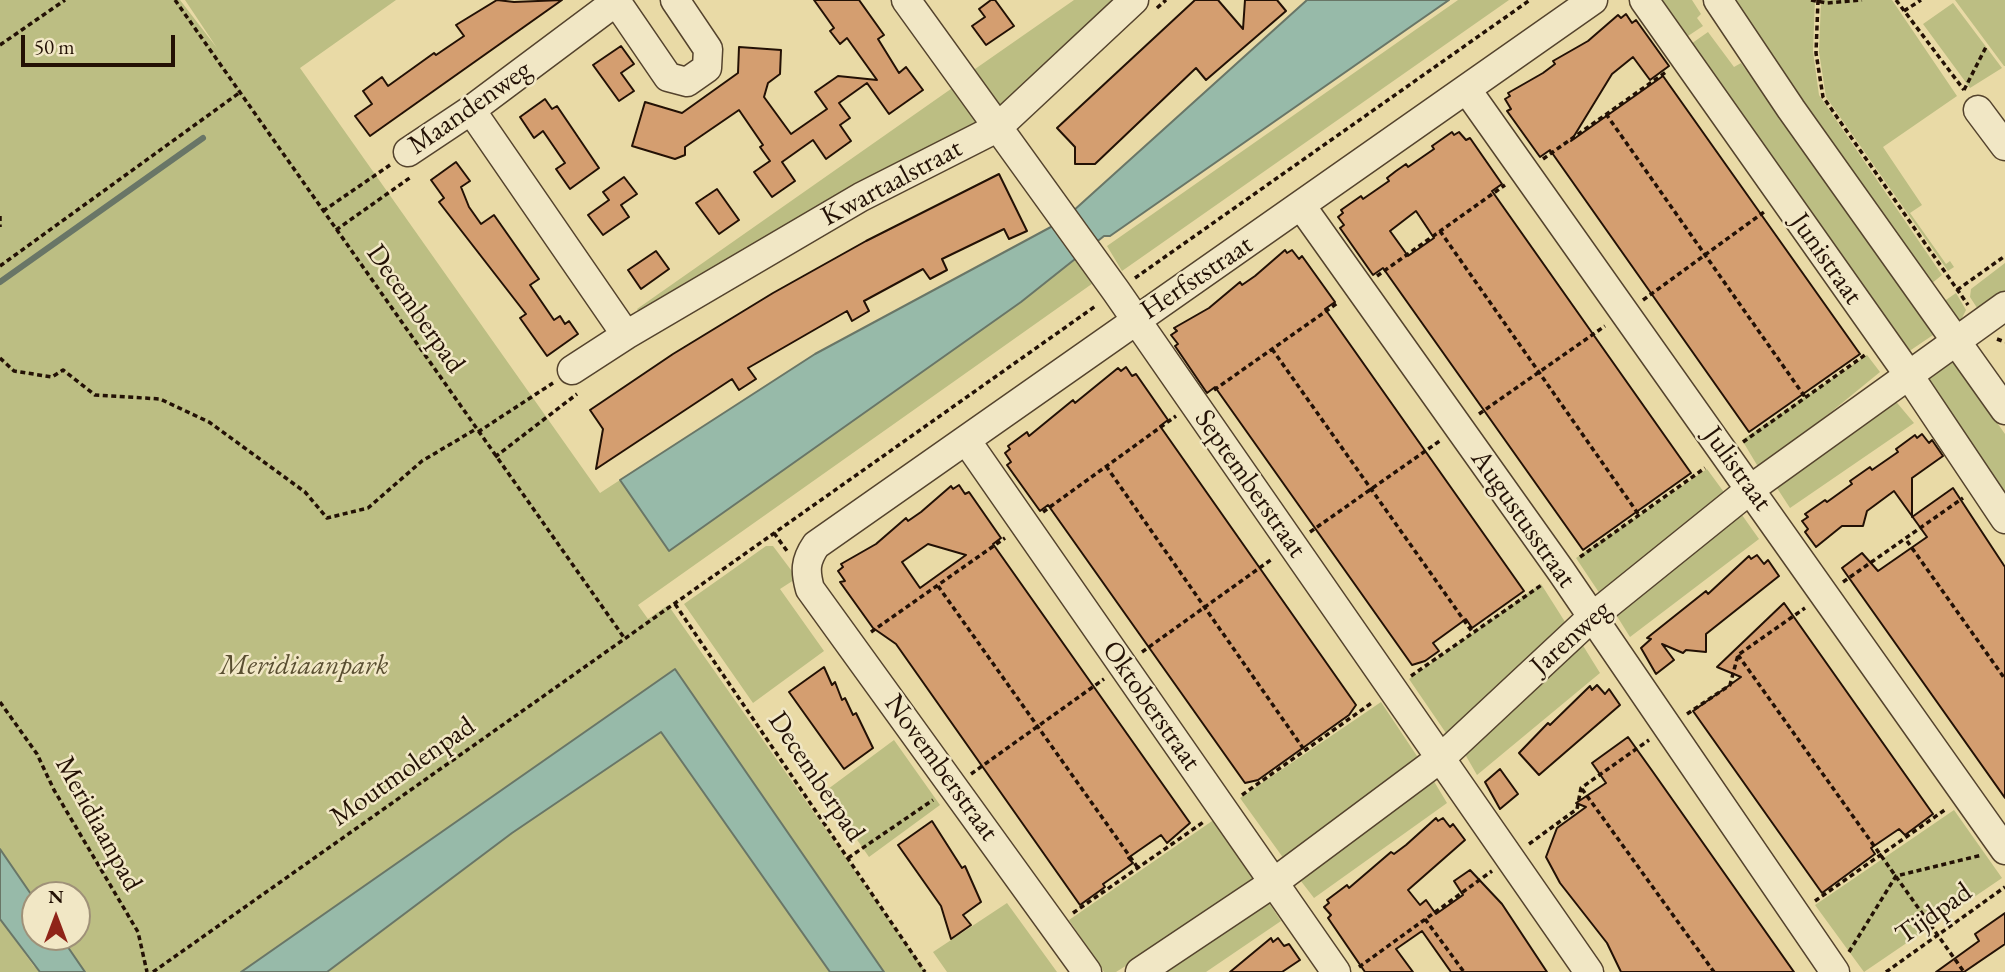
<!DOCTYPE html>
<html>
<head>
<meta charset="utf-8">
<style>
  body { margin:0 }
  #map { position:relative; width:2005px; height:972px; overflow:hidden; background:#e9daa6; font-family:"EB Garamond",serif }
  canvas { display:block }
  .north { position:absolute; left:21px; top:881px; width:70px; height:70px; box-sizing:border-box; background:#f1e7c5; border:2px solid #9f9178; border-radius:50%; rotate:0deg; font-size:19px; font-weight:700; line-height:28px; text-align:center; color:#231105 }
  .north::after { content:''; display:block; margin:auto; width:24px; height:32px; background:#8f2418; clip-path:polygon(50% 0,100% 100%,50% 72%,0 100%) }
  .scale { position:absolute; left:21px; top:35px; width:154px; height:32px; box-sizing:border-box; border:4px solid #231105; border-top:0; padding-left:9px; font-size:21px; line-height:24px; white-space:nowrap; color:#231105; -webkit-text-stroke:5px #f1e7c5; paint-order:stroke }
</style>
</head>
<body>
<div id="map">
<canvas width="2005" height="972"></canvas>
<div class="north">N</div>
<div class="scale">50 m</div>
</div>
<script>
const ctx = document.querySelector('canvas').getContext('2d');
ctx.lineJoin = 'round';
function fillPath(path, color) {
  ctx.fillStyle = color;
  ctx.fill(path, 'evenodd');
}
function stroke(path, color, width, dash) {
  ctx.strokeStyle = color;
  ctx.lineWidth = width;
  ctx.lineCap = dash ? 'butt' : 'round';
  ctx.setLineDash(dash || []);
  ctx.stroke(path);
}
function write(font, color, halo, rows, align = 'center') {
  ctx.font = font + ' "EB Garamond",serif';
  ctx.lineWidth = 5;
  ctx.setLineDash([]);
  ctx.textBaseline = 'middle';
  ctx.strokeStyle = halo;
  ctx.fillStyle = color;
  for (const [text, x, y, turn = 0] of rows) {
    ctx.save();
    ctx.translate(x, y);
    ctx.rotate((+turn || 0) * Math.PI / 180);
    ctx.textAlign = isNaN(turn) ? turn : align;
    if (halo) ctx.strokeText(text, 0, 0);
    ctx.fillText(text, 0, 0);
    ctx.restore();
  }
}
fillPath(new Path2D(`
  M0,0H180L217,48L185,0H396L300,68L600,493L620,480L669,551L1021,302L1077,256L1096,281L638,605L648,619L668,605L926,972H85L61,937H77V895H35V900L0,849Z
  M1074,0H1122L1002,109L965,76Z
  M1458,0H1509L1122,271L1107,246Z
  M1653,0H1692L1701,14L1697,18L1703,26L1682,40Z
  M1734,0H1815L1813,51L1819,95L1942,275L1931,284L1785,81Z
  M1821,0H1892L1957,96L1883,147L1922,205L1910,213L1946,264L1950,261L1954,267L1948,271L1826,97L1819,52Z
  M1955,0H2005V66H2004Z
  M1953,3L2002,68L1970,88L1923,24Z
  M1708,32L1734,67L1741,63L1936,333L1908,352L1688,46Z
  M958,84L980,123L642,317L637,309Z
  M2005,263V298L1981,314L1970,297L1971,289Z
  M1956,293L1966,310L1959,324L1943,302Z
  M1948,353L2005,434V498L1918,375Z
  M1867,355L1880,372L1760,470L1742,440Z
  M1893,398L1914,423L1790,508L1777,488Z
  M1707,469L1726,495L1600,594L1576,558Z
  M1742,515L1759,539L1630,637L1615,613Z
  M766,546H773L797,578L780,589L824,651L753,703L684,604Z
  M1541,584L1567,625L1448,736L1409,679Z
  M1582,644L1600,673L1477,775L1462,749Z
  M1381,702L1419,759L1284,859L1240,798Z
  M894,740L940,805L869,857L824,792Z
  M1432,778L1447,803L1314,898L1297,876Z
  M1954,810L2002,878L1864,972L1815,905Z
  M1215,819L1259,882L1116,972H1104L1069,920Z
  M1265,897L1281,921L1206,972H1153Z
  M1007,903L1057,972H947L933,952Z
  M0,919L33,965L40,972H0Z`), '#bcbe83');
const water = new Path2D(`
  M1307,0H1449L1110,236H1104L1021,302L669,551L620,480L815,354L1062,221Z
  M675,669L884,972H830L661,732L512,833L327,972H241Z
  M0,849L35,900V937H61L85,972H40L0,919Z`);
fillPath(water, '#97baa9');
stroke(water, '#697667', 2);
stroke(new Path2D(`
  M0,282L203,138`), '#697667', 6);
const building = new Path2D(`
  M497,0L514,2L562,0L370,136L355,116L372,104L363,91L382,77L388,86L434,53L436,55L464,36L456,25Z
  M814,0H859L884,35L878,39L899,73L906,67L923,90L889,114L867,83L839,103L850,118L840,125L851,141L826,159L813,140L782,162L795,181L772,197L754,172L770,161L760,147L763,145L739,110L685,147V155L675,159L632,146L645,102L682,113L738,73L739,47L781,50L780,74L768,83L764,97L791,134L827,109L815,92L838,76L877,80L847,38L840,44L830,31L834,28Z
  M991,0H995L1014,26L986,45L972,26L985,17L979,9Z
  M1195,0H1218L1243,29L1245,0H1277L1286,11L1206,80L1196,68L1095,164H1075V147L1057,128Z
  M1626,14L1632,23L1636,20L1669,66L1650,80L1633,57L1612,74L1571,141L1663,76L1860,354L1749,432L1550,150L1540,157L1507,111L1511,109L1505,99L1510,96L1508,93L1543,73L1555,64L1553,61L1588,41L1618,15L1621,18Z
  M621,46L634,64L621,73L634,91L619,101L593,65Z
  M545,99L552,109L557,106L599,168L570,189L556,169L565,163L543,131L534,138L520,117Z
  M1452,132L1454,135L1459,132L1466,140L1470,138L1502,184L1492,191L1691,473L1583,550L1383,268L1373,275L1340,228L1344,225L1338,217L1343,213L1341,210L1361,196L1363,199L1389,181L1387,178L1396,171L1406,164L1408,167L1434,149L1432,146ZM1416,211L1434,238L1408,256L1390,231Z
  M456,162L470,181L461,187L469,207L481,224L494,215L539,279L530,285L554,320L560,316L565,324L569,321L578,334L547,356L520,318L526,314L439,202L444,198L431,180Z
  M999,174L1027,231L1009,239L1004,229L942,259L947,270L930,279L923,269L864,301L869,311L852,321L847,311L748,368L756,379L739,390L732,379L596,469L603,429L590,410L673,354L773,293L866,241Z
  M624,177L637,194L621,205L629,217L603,235L588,215L609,200L603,192Z
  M717,189L739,220L719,234L696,203Z
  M1285,250L1287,253L1292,250L1299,259L1302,256L1335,302L1325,309L1524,591L1472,628L1466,619L1433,643L1439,651L1425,661L1412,665L1215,387L1207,393L1175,346L1178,344L1171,335L1177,331L1174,328L1209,308L1240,282L1242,285L1255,276Z
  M656,251L669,269L641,289L628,270Z
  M1126,367L1132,376L1136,374L1168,420L1160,426L1356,705L1349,715L1258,780L1245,783L1048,505L1040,511L1007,465L1011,462L1005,453L1010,449L1008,446L1027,432L1029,436L1073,400L1075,403L1118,368L1121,371Z
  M1922,434L1929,443L1932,440L1943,456L1912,478V517L1953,488L2005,567V798L1842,568L1862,553L1878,571L1927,537L1894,491L1867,511L1863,526H1842L1816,547L1805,532L1808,529L1802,521L1808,517L1805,514L1825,500L1827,502L1852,484L1850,481L1870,467L1872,470L1898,452L1896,449L1915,435L1917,438Z
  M959,485L965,494L969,492L1001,538L993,544L1190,823L1167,843L1161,835L1128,858L1133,863L1103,884L1105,887L1080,905L896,644L873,628L840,582L845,581L838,571L843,567L841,564L876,544L906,518L908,521L921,512L951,486L953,489ZM928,544L966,555L920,588L902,562Z
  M1757,555L1764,564L1768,560L1779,576L1706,634V652L1686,650L1683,653L1662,644L1674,660L1656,674L1641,648L1651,639L1647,638L1706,591L1708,594L1749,556L1751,559Z
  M1784,603L1933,814L1905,835L1899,829L1871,848L1875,854L1822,893L1693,711L1741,677L1717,667Z
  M824,667L832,685L835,682L842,700L845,698L853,715L856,713L873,748L844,769L789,692Z
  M1597,685L1605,694L1609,689L1620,705L1539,775L1519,753L1548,723L1550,725L1590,686L1592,690Z
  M1628,737L1653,772L1794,972H1621L1607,943L1560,883L1546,857L1557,828L1586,807L1576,803L1606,783L1592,763Z
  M1500,769L1518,794L1500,809L1485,782Z
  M1436,818L1438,821L1443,818L1450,827L1453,824L1465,840L1408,890L1420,905L1426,900L1436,914L1463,895L1454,881L1470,870L1502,904L1547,972H1451L1422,931L1396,949L1413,972H1365L1328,918L1331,915L1324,907L1329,903L1327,900L1347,885L1349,888L1391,852L1394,854L1406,845Z
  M932,821L962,868L965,866L981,902L963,915L971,925L951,939L941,906L898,845Z
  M2005,913V944L1964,972H1936L1979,941L1975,934Z
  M1271,938L1273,942L1278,938L1284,946L1289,944L1300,960L1282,972H1230Z`);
fillPath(building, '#d49e70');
stroke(building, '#231105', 2);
const minor = new Path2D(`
  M906,0L1116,291L1589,972
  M1644,0L1908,374L2005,519
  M1718,0L1791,109L2005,410
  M616,1L668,77L687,82L707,68L708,49L675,0
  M1467,90L2005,850
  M471,110L626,335L861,197L997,128L1134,0
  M1978,110L2005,146
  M408,152L471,110L618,0
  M1302,207L1561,571L1835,972
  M572,370L626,335
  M966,440L1336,972
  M1087,972L810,589C805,571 805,561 816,545L1593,0
  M1140,972L1273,883L1442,757L1592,617L1752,488L2005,306`);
stroke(minor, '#54432d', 31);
stroke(new Path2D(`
  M175,0L625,639
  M1811,0L1827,3L1862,0
  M1818,0L1816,53L1823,97L1968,305
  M1896,0L1964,90
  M1157,8L1166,0
  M1904,11L1921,0
  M0,45L65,0
  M1964,90L1986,47
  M1606,114L1805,397
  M1543,159L1666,72
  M323,211L390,165
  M0,216V227
  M336,230L411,177
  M1440,231L1639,515
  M0,266L239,93
  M1377,276L1505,185
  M1135,278L1530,0
  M1957,290L2005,256
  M1643,300L1764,212
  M1997,339L2005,342
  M1272,349L1473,633
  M0,358L14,371L52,377L63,370L95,395L160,399L209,422L305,492L327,518L368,508L422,461L476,429
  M1214,390L1339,302
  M1479,414L1605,326
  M478,432L553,383
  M1743,442L1865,355
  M495,457L577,394
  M1106,466L1305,751
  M1043,512L1176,416
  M1310,532L1441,440
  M774,533L787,551
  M1907,541L2005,679
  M1580,557L1705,468
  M1843,582L1963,498
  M938,586L1138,868
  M675,604L925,972
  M871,632L1005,538
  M1142,652L1272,559
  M1738,655L1964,972
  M1411,676L1543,584
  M0,702L37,754L54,790L138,932L147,972
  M1687,714L1730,685L1738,655L1805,608
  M971,774L1104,679
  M1582,789L1714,972
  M1242,795L1373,702
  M1529,844L1577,809L1581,788L1649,740
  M848,858L933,800
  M1815,901L1946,809
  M1073,913L1205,821
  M1425,919L1464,972
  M1849,952L1896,876L1982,855
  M1359,967L1492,871
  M153,972L1097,305
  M1886,972L2005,887`), '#231105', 3.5, [5, 3.5]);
stroke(minor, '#f1e7c5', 28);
write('28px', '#231105', '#f1e7c5', [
  ["Maandenweg",470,108,-35],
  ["Kwartaalstraat",892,183,-28],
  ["Junistraat",1826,259,55],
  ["Herfststraat",1197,278,-34],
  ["Decemberpad",415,309,55],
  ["Julistraat",1737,469,54],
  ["Septemberstraat",1250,484,55],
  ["Augustusstraat",1523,519,55],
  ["Jarenweg",1571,638,-42],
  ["Oktoberstraat",1151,706,55],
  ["Novemberstraat",941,768,54],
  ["Moutmolenpad",403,772,-35],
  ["Decemberpad",816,777,56],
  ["Meridiaanpad",98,824,61],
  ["Tijdpad",1934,914,-35]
]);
write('italic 28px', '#594e31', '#f1e7c5', [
  ["Meridiaanpark",304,666]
]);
</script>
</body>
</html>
